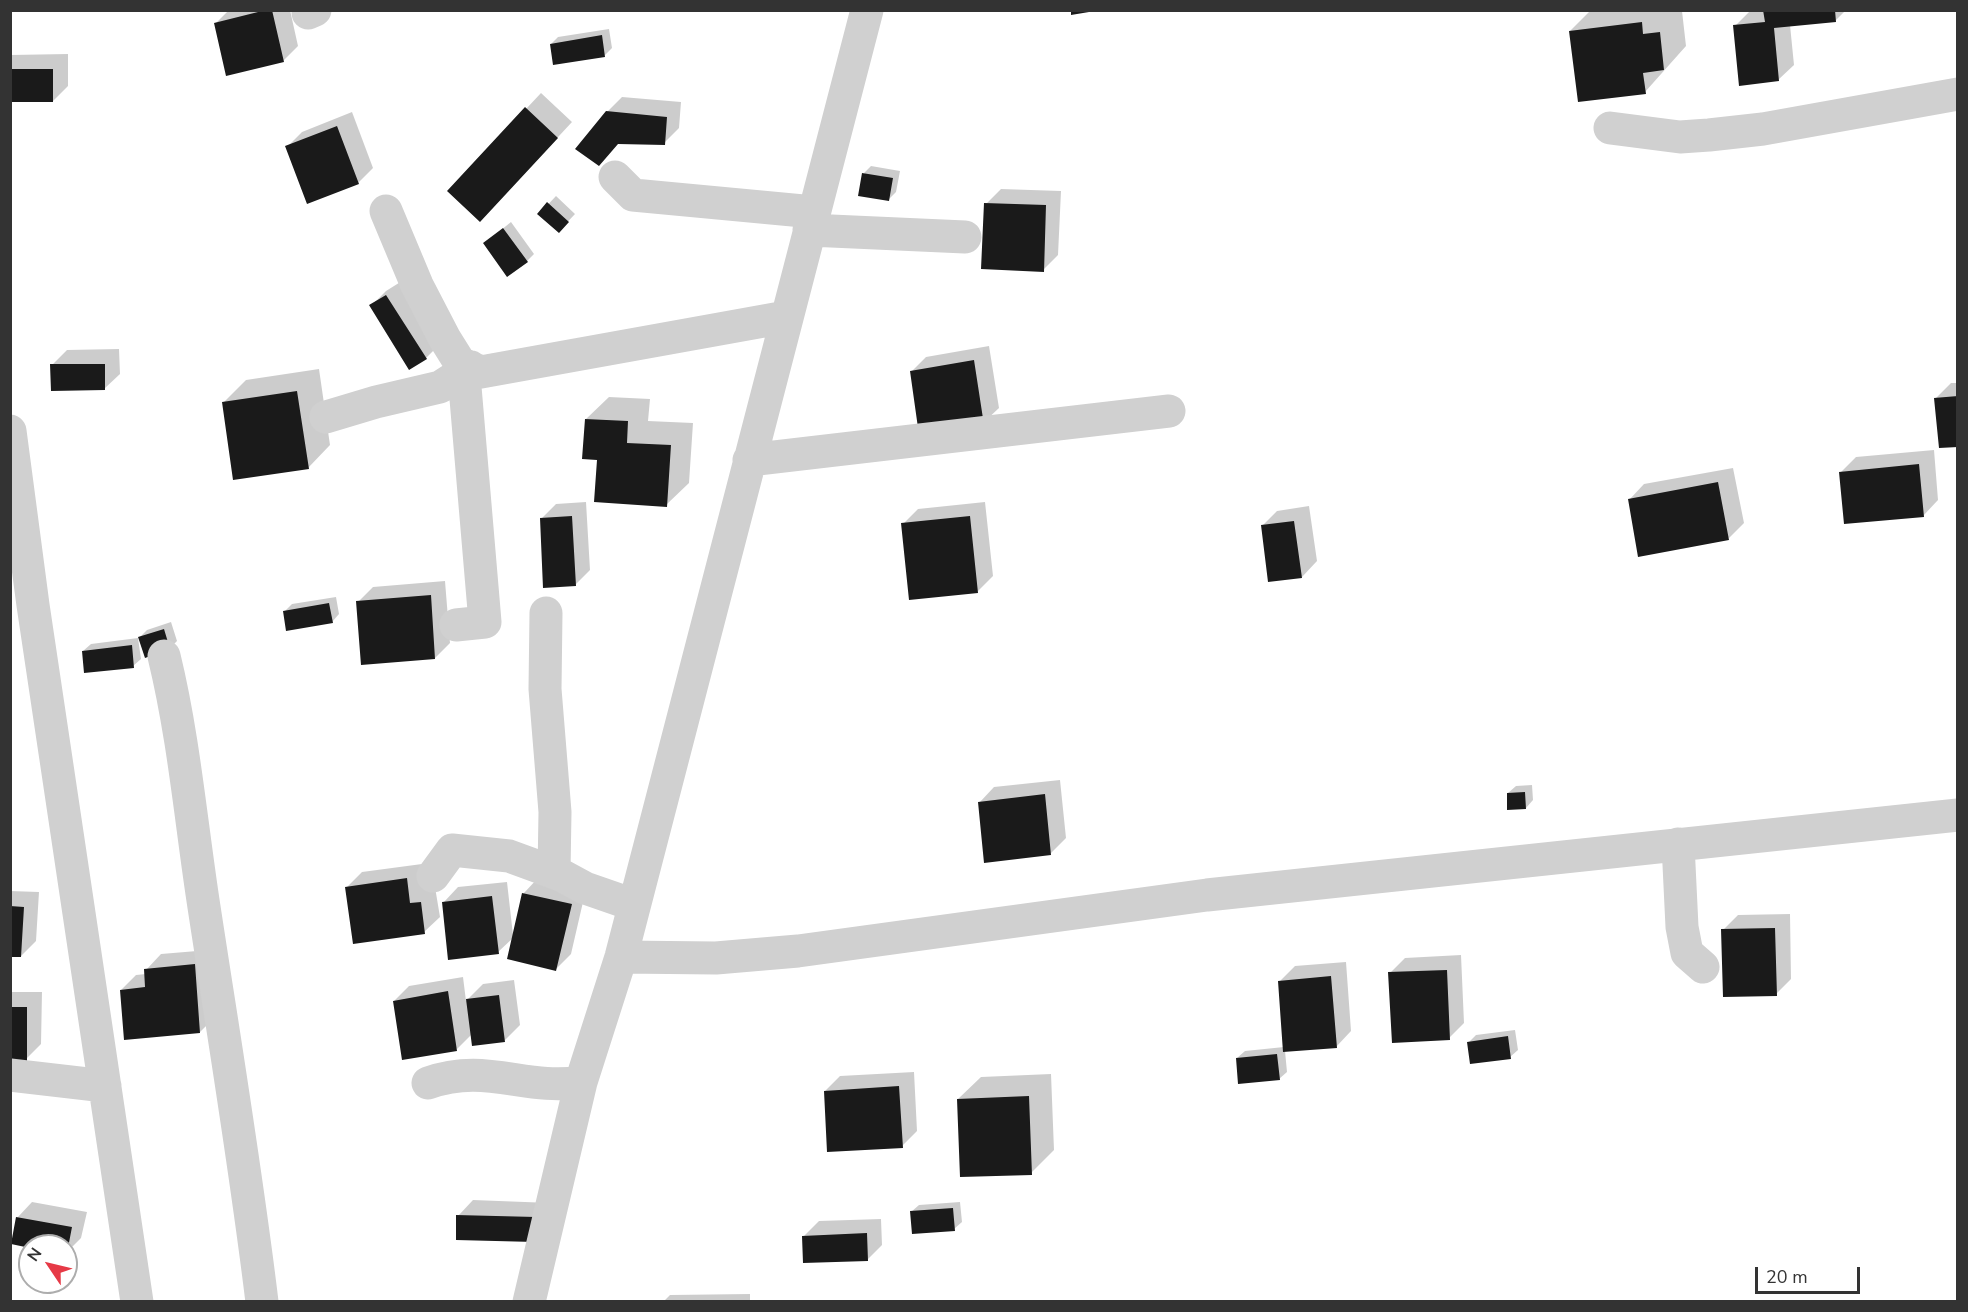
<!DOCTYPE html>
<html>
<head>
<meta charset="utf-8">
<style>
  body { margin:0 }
  #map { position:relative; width:1968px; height:1312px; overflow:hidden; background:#fff; font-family:"Nunito Sans",sans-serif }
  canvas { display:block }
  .frame { position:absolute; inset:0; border:12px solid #333; pointer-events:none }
  .north { position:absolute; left:18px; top:1234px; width:60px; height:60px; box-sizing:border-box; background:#fff; border:2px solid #adadad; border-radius:50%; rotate:305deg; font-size:16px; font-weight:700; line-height:24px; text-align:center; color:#333 }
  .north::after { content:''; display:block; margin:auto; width:21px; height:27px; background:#e63946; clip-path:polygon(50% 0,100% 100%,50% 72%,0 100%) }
  .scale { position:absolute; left:1755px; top:1267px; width:105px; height:27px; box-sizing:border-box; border:3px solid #333; border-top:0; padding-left:8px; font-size:18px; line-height:21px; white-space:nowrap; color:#333; -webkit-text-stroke:4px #fff; paint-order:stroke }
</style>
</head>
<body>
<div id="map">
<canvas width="1968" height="1312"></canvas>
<div class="frame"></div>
<div class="north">N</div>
<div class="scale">20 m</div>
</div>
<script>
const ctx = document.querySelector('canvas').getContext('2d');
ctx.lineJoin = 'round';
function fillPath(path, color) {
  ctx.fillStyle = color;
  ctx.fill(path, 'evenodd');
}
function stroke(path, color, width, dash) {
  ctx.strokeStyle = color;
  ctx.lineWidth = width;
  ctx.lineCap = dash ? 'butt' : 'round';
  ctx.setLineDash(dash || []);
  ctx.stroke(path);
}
fillPath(new Path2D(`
  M229,10H290L298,46L283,61L216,23Z
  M1591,10L1682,11L1686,46L1645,92L1570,31Z
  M1846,10L1835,21L1790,25L1794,65L1778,80L1735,26L1750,11Z
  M609,29L612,48L605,55L551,44L558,37Z
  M68,54V86L53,101H10V55Z
  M541,93L572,122L495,205L449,191Z
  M622,97L681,102L679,128L664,143L619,142L607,112Z
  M352,112L373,168L358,183L287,147L302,132Z
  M871,166L900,171L896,192L889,199L864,173Z
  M1001,189L1061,191L1058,255L1043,270L986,204Z
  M556,196L575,214L559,231L539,214Z
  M511,222L534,254L527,261L485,243Z
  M402,281L441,343L426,358L371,306L386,291Z
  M989,346L999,408L983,423L911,372L926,357Z
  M119,349L120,374L104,389L52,365L67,350Z
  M319,369L330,445L308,468L223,403L246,380Z
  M1951,383H1958V445L1936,398Z
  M609,397L650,399L648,421L693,423L689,483L666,505L586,419Z
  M1934,450L1938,500L1923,516L1841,472L1856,457Z
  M1733,468L1744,523L1729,538L1629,500L1644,484Z
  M586,502L590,570L575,585L541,519L556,504Z
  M985,502L993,576L977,592L903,524L918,509Z
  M1309,506L1317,561L1302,577L1262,526L1277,511Z
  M445,581L450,643L435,658L358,602L373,587Z
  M336,597L339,614L332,622L284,612L292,604Z
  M171,622L177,641L170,648L140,637L147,630Z
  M138,638L141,659L133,666L83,651L91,644Z
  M1060,780L1066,838L1051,853L979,803L994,787Z
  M1532,785L1533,800L1526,808L1508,793L1516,786Z
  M422,864L425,889L435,887L440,917L424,932L347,887L362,872Z
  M538,878L586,889L571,954L556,969L513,938L498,952L443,903L458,887L507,882L513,935L523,894Z
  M10,891L39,892L36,941L21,956L10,955Z
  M1790,914L1791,979L1776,994L1723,930L1738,915Z
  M209,950L215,1017L200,1032L121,990L136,975L146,974V970L161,954Z
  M1461,955L1464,1023L1449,1038L1390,973L1405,958Z
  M1346,962L1351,1031L1336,1047L1285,1051L1287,1072L1279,1079L1237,1058L1245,1051L1284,1047L1280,981L1295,966Z
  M463,977L466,1001L483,984L514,980L520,1025L505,1040L472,1034L457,1049L394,1001L409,986Z
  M10,992H42L41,1044L26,1059H10Z
  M1515,1030L1518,1050L1510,1057L1469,1042L1476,1035Z
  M914,1072L917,1131L902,1146L825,1091L840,1076Z
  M1051,1074L1054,1150L1031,1173L958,1099L981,1077Z
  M473,1200L551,1203L550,1225L458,1216Z
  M32,1202L87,1212L81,1238L66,1253V1246L17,1218Z
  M960,1202L962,1222L954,1229L911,1212L919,1205Z
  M881,1219L882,1245L867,1260L803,1237L819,1221Z
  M750,1294V1302H663L670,1295Z`), '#0003');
fillPath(new Path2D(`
  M266,10H272L284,62L226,76L214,23Z
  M1071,10H1089V12L1071,15Z
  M1763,10H1835L1836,22L1774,28L1779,81L1739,86L1733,25L1765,22Z
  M1642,22L1643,34L1660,32L1664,70L1643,73L1646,94L1578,102L1569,31Z
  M602,35L605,57L553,65L550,44Z
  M10,69H53V102H10Z
  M525,107L558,138L480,222L447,191Z
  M606,111L667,117L665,145L618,144L599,166L575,149Z
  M337,126L359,184L307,204L285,146Z
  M862,173L893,178L889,201L858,196Z
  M547,202L569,222L559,233L537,214Z
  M984,203L1046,205L1044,272L981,269Z
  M503,228L528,262L507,277L483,243Z
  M386,295L427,359L409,370L369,305Z
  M974,360L984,425L919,435L910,371Z
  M50,364H105V390L51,391Z
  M297,391L309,469L233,480L222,402Z
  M1958,396V447L1939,448L1934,398Z
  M585,419L628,421L627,443L671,445L667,507L594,502L597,460L582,459Z
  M1919,464L1924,517L1844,524L1839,472Z
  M1718,482L1729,540L1638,557L1628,499Z
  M572,516L576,586L543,588L540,518Z
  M970,516L978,593L909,600L901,523Z
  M1294,521L1302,578L1268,582L1261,525Z
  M431,595L435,659L361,665L356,601Z
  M329,603L333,623L286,631L283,611Z
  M164,629L170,649L145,658L138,637Z
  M132,645L134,668L84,673L82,651Z
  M1525,792L1526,809L1507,810V793Z
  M1045,794L1051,855L984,863L978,802Z
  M407,878L410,903L421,902L425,934L353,944L345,887Z
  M522,893L572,904L556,971L507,959Z
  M492,896L499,954L448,960L442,902Z
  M10,906L24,907L21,957H10Z
  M1775,928L1777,996L1723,997L1721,929Z
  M195,964L200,1033L124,1040L120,990L145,987L144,969Z
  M1447,970L1450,1040L1392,1043L1388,972Z
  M1331,976L1337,1048L1283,1052L1278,981Z
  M448,991L457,1051L402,1060L393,1001Z
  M499,995L505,1042L472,1046L466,999Z
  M10,1007H27V1061H10Z
  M1508,1036L1511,1059L1470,1064L1467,1042Z
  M1277,1054L1280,1080L1238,1084L1236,1058Z
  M899,1086L903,1148L827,1152L824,1091Z
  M1029,1096L1032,1175L960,1177L957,1099Z
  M953,1208L955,1231L912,1234L910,1211Z
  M456,1215L536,1217L535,1242L456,1240Z
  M16,1217L72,1227L67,1253L66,1246L30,1248L11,1244Z
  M867,1233L868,1261L803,1263L802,1236Z`), '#1a1a1a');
stroke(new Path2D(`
  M308,13L315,10
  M1610,128L1680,137L1709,135L1763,129L1958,94
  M615,177L633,195L814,212
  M386,211L417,285L445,339L460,363L481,372L786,317
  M809,230L965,237
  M326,417L376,402L440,387L471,367L465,387L485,622L456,625
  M10,431L33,605L137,1302
  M749,460L1169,411
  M546,613L545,689L555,812L554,872
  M164,656C184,738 191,823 204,907C224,1038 246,1169 262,1302
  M1678,844L1682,927L1687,953L1703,967
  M433,876L452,850L509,856L561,875L585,888L634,905
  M621,957L716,958L798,951L1207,895L1958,815
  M10,1075L105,1086
  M428,1083C486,1062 525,1091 581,1082
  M529,1302L581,1082L621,957L867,10`), '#d0d0d0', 33);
</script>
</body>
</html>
